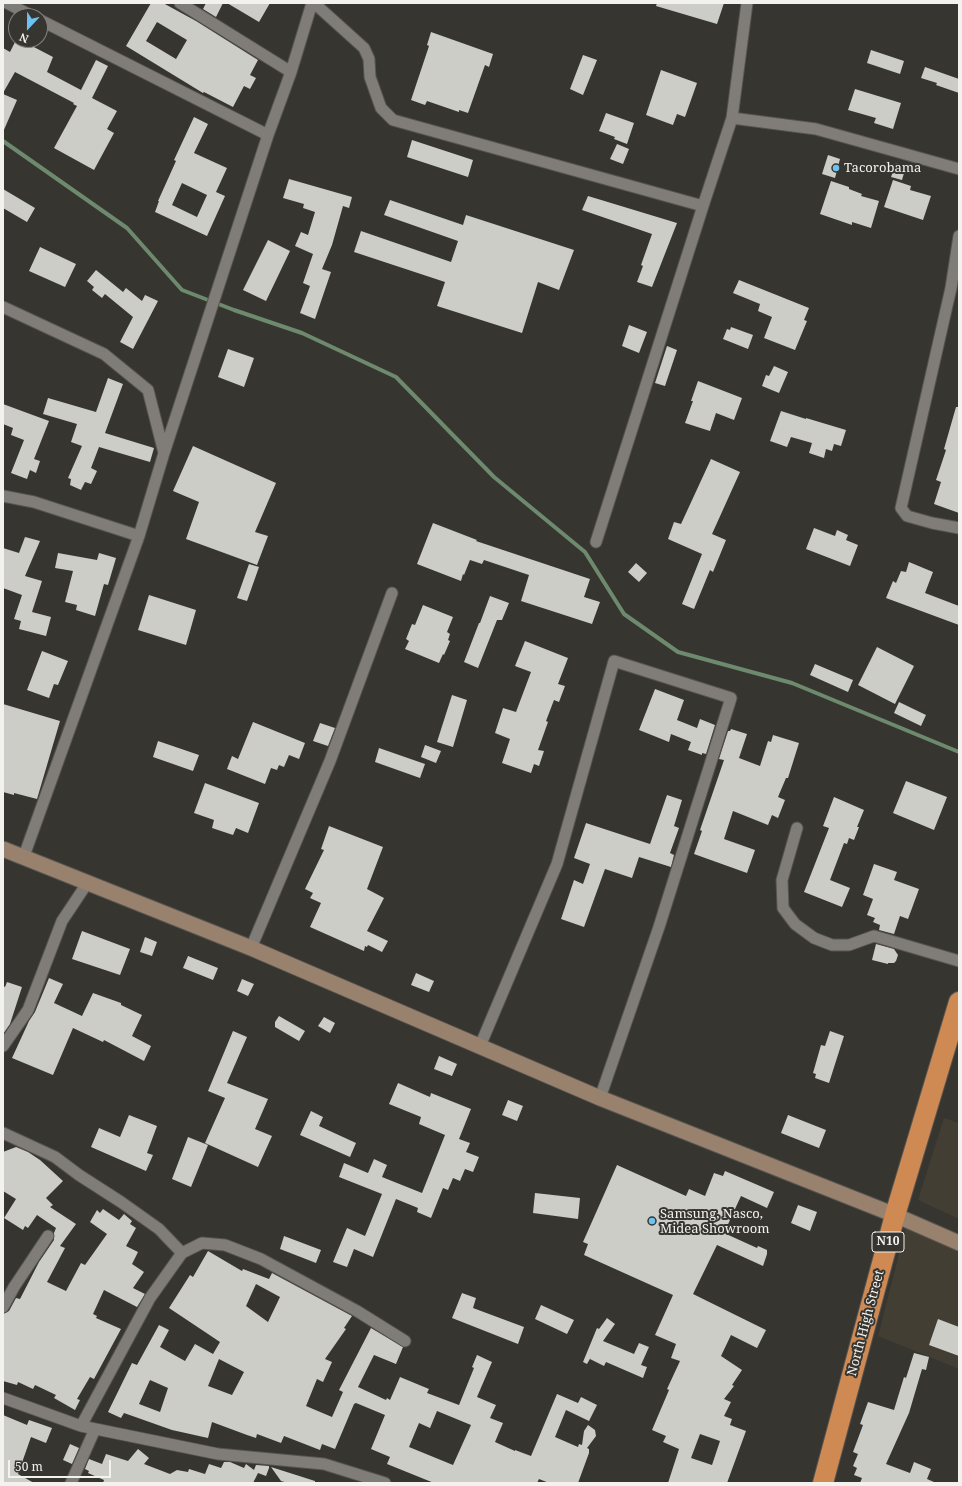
<!DOCTYPE html>
<html>
<head>
<meta charset="utf-8">
<style>
  body { margin:0 }
  #map { position:relative; width:962px; height:1486px; overflow:hidden; background:#373530; font-family:"Noto Serif",serif }
  canvas { display:block }
  .frame { position:absolute; inset:0; border:4px solid #f3f2ef; pointer-events:none }
  .north { position:absolute; left:8px; top:8px; width:40px; height:40px; box-sizing:border-box; background:#373530; border:1px solid #82817c; border-radius:50%; rotate:202deg; font-size:11px; font-weight:700; line-height:16px; text-align:center; color:#f3f2ef }
  .north::after { content:''; display:block; margin:auto; width:14px; height:18px; background:#6cc3f2; clip-path:polygon(50% 0,100% 100%,50% 72%,0 100%) }
  .scale { position:absolute; left:8px; top:1460px; width:103px; height:18px; box-sizing:border-box; border:2px solid #f3f2ef; border-top:0; padding-left:5px; font-size:12px; line-height:14px; white-space:nowrap; color:#f3f2ef; -webkit-text-stroke:3px #373530; paint-order:stroke }
</style>
</head>
<body>
<div id="map">
<canvas width="962" height="1486"></canvas>
<div class="frame"></div>
<div class="north">N</div>
<div class="scale">50 m</div>
</div>
<script>
const ctx = document.querySelector('canvas').getContext('2d');
ctx.lineJoin = 'round';
function fillPath(path, color) {
  ctx.fillStyle = color;
  ctx.fill(path, 'evenodd');
}
function stroke(path, color, width, dash) {
  ctx.strokeStyle = color;
  ctx.lineWidth = width;
  ctx.lineCap = dash ? 'butt' : 'round';
  ctx.setLineDash(dash || []);
  ctx.stroke(path);
}
function write(font, color, halo, rows, align = 'center') {
  ctx.font = font + ' "Noto Serif",serif';
  ctx.lineWidth = 4;
  ctx.setLineDash([]);
  ctx.textBaseline = 'middle';
  ctx.strokeStyle = halo;
  ctx.fillStyle = color;
  for (const [text, x, y, turn = 0] of rows) {
    ctx.save();
    ctx.translate(x, y);
    ctx.rotate((+turn || 0) * Math.PI / 180);
    ctx.textAlign = isNaN(turn) ? turn : align;
    if (halo) ctx.strokeText(text, 0, 0);
    ctx.fillText(text, 0, 0);
    ctx.restore();
  }
}
fillPath(new Path2D(`
  M944,1118L959,1123V1219L918,1200Z
  M907,1223L959,1246V1369L878,1336Z`), '#433e34');
stroke(new Path2D(`
  M3,141L127,228L182,290L234,310L302,333L396,377L494,477L585,552L624,614L678,652L792,683L959,752`), '#6d896e', 4);
fillPath(new Path2D(`
  M151,3H163L196,21L258,60L250,75L256,78L250,89L244,86L233,107L204,92L203,93L126,46ZM157,22L187,40L176,59L146,41Z
  M206,3H223L216,17L203,9Z
  M227,3H270L259,22Z
  M657,3H724L717,24L656,6Z
  M431,32L493,54L489,67L485,65L468,113L459,110V112L427,101L425,105L411,100L429,46L427,45Z
  M16,40H32L30,45L53,57L47,72L81,90L96,60L108,66L92,98L117,111L107,129L114,133L94,170L54,148L77,106L73,104L74,103L15,72L3,93V48L10,52Z
  M871,50L904,61L900,74L867,63Z
  M583,55L597,60L583,95L570,89Z
  M925,67L959,79V93L936,85L937,83L921,78Z
  M661,70L697,83L685,117L677,114L673,125L646,115Z
  M855,89L901,103L893,129L874,123L876,118L848,110Z
  M3,94L17,100L3,132Z
  M606,113L634,123L627,144L614,139L615,137L599,131Z
  M194,117L208,124L194,153L227,168L216,192L225,196L207,236L155,212L159,201H158L176,161L174,160ZM182,183L207,195L197,217L172,205Z
  M412,140L473,160L468,177L407,157Z
  M617,144L629,149L623,164L610,159Z
  M828,155L840,159L835,178L822,174Z
  M896,163L906,166L902,180L891,177Z
  M289,179L352,197L349,208L343,206L332,245L322,269L331,272L315,319L300,313L310,286L303,283L313,254L295,246L301,232L308,235L315,212L303,208L304,204L283,198Z
  M893,180L911,186L910,190L931,196L923,220L884,207Z
  M831,181L849,187V189L862,194L861,196L879,201L871,228L852,222V225L820,214Z
  M3,189L35,208L27,222L3,208Z
  M588,196L677,223L652,287L637,282L643,266L641,265L652,234L582,210Z
  M390,200L463,225L466,215L574,250L559,290L538,282L522,333L437,306L445,282L354,252L361,231L451,262L458,241L384,215Z
  M268,240L290,251L266,301L243,290Z
  M40,247L76,264L65,287L29,271Z
  M96,270L123,292L126,288L142,301L145,295L158,301L133,349L120,342L133,317L105,294L102,298L92,290L94,287L87,281Z
  M739,280L809,308L804,320L807,321L795,350L764,338L772,317L758,311L760,304L733,293Z
  M629,325L647,332L639,353L622,346Z
  M731,327L753,335L748,349L723,339L727,329L730,330Z
  M667,346L677,350L665,386L655,383Z
  M228,349L254,358L244,387L218,377Z
  M774,366L788,372L779,393L762,386L766,375L769,376Z
  M108,378L123,384L105,433L154,448L150,462L99,447L91,468L97,471L91,484L85,482L81,490L70,485L71,479L68,478L82,446L71,442L77,424L43,414L48,398L96,412Z
  M698,381L742,398L734,420L716,413L710,431L685,423L693,401H691Z
  M3,404L49,421L34,459L40,461L36,473L30,470L27,479L11,473L24,440L11,435L13,428L3,424Z
  M956,407H959V513L934,504L941,482L936,480L946,450L944,449Z
  M781,411L806,419V418L846,430L841,446L834,444L832,451L826,449L824,458L809,453L812,443L791,437L787,447L770,441Z
  M193,446L276,483L255,532L268,536L257,565L186,539L199,502L173,491Z
  M711,459L740,472L712,534L726,540L713,572L710,570L694,609L682,604L702,554L668,539L674,522L681,524Z
  M433,523L477,540L476,541L590,579L584,597L600,602L592,624L521,601L529,575L484,560L482,564L470,560L464,575L463,574L461,581L417,564Z
  M814,528L835,536L837,530L848,535L846,540L858,545L850,566L806,549Z
  M25,537L40,541L25,576L42,581L32,612L51,617L46,636L19,629L21,621L14,619L22,595L3,588V548L19,553Z
  M58,553L97,560L99,553L116,558L108,585L104,584L95,616L76,610L77,605L65,602L73,571L55,568Z
  M909,562L933,572L925,593L959,606V625L886,598L893,581L896,583L901,571L906,572Z
  M636,563L647,573L639,582L628,572Z
  M249,564L259,567L247,601L237,598Z
  M149,595L196,610L186,645L138,630Z
  M490,596L509,603L502,620H497L478,668L464,662L479,623H480Z
  M423,605L453,617L447,632L450,634L448,640L450,641L444,655L443,654L439,663L405,649L409,641L406,639L412,624L415,625Z
  M525,641L568,658L558,684L565,686L559,702L554,700L546,721L548,722L538,750L544,751L539,766L534,764L531,773L502,763L510,739L495,733L503,708L516,712L531,672L515,666Z
  M877,647L914,666L895,704L858,685Z
  M42,651L68,661L58,685L54,684L49,698L27,690Z
  M815,664L853,680L848,692L810,675Z
  M655,689L684,700L677,720L697,728L700,719L715,725L706,754L702,753V755L688,750L691,742L671,734L669,742L639,730Z
  M452,695L467,700L453,747L437,742Z
  M899,702L926,715L921,726L894,713Z
  M3,704L60,721L37,799L14,793V795L3,792Z
  M253,722L305,743L299,759L289,755L284,767L279,765L277,770L271,768L265,784L227,769L232,756L238,759Z
  M320,723L335,728L328,746L313,741Z
  M731,729L747,734L739,758L760,766L768,741L771,742L773,735L799,743L788,778H786L778,797L785,800L778,818L772,815L768,825L733,811L724,839L755,850L747,873L694,854L702,831L700,830L724,760L719,759L728,731H730Z
  M158,741L199,755L193,771L153,757Z
  M425,745L441,751L436,763L421,757Z
  M379,748L425,764L420,778L375,762Z
  M906,781L947,797L934,830L893,813Z
  M205,783L259,803L248,833L236,828L233,835L212,828L214,820L194,813Z
  M667,795L682,800L674,826L679,828L670,853L674,855L671,867L639,857L632,878L605,869L584,927L561,919L574,880L583,884L590,864L574,858L586,823L650,844Z
  M834,797L864,810L857,827H859L854,840L849,838L847,844L844,843L830,880L850,888L842,907L804,892L829,828L823,826Z
  M329,826L383,847L367,889L384,898L367,931L388,941L382,952L368,945L367,947L365,946L364,951L310,927L321,903L310,898L313,893L305,889L324,850L321,849Z
  M874,864L897,872L894,880L919,889L908,919L900,916L894,934L879,930L880,925L873,922L875,918L867,915L873,899L863,895Z
  M82,931L130,949L120,975L72,959Z
  M145,937L157,942L152,956L140,952Z
  M876,944L894,949L898,955L896,961L894,963H888V964L872,960Z
  M188,956L218,968L213,980L183,968Z
  M416,973L434,981L429,992L411,985Z
  M49,978L63,984L54,1003L82,1016L93,993L121,1003V1005L142,1015L132,1036L151,1046L144,1061L104,1040L103,1042L73,1028L53,1075L12,1058L29,1021L35,1012Z
  M242,979L254,984L248,996L237,991Z
  M7,982L22,987L10,1024L3,1034V986L5,987Z
  M279,1016L305,1031L299,1041L275,1027V1022Z
  M324,1017L335,1023L330,1033L318,1026Z
  M233,1031L247,1037L227,1083L268,1099L255,1129L272,1136L258,1167L205,1143L225,1098L208,1091Z
  M830,1031L844,1036L829,1083L815,1078L816,1074L813,1073L821,1045L825,1046Z
  M439,1056L457,1064L452,1076L434,1069Z
  M398,1083L430,1097L431,1093L471,1109L459,1139L470,1143L466,1152L479,1157L473,1172L465,1169L460,1181L453,1178L448,1190L443,1188L431,1218L417,1212L418,1208L396,1199L373,1257L354,1249L347,1267L333,1262L347,1228L365,1236L382,1194L339,1177L344,1163L368,1173L374,1159L387,1165L382,1177L422,1193L445,1135L419,1124L421,1117L389,1104Z
  M508,1100L523,1106L517,1121L502,1115Z
  M311,1111L323,1117L319,1126L356,1143L350,1157L300,1135Z
  M129,1115L157,1126L147,1153L153,1155L146,1171L91,1147L99,1128L120,1137Z
  M788,1115L826,1130L819,1148L781,1133Z
  M188,1137L208,1145L191,1187L172,1179Z
  M16,1147L28,1152L40,1160L63,1181L46,1198L53,1205L50,1207L76,1224L60,1246L65,1248L47,1282L66,1291L81,1263L85,1265L107,1234L90,1222L97,1210L100,1213L103,1209L119,1220L124,1214L132,1221L130,1224L136,1228L126,1246L138,1252L132,1264L144,1272L133,1288L145,1294L137,1307L104,1290L93,1314L97,1316L96,1318L121,1329L94,1379L90,1377L77,1399L80,1400L75,1410L54,1398L56,1395L35,1385L33,1389L18,1382L17,1385L3,1381V1314L9,1311L16,1298L20,1299L39,1262L54,1240V1233L56,1228L37,1215L28,1228L25,1226L23,1230L4,1218L16,1199L3,1191V1152Z
  M617,1165L686,1196L689,1189L705,1196L714,1173L723,1176L725,1171L774,1192L767,1208L741,1196L724,1233L757,1248L758,1246L767,1250V1254L763,1266L717,1245L693,1294L766,1330L757,1348L731,1335L721,1356L742,1370L732,1385L734,1386L724,1399L731,1402L724,1416L732,1419L730,1425L746,1431L727,1483H668L679,1449L663,1442L666,1436L652,1430L669,1390L667,1389L680,1361L671,1358L676,1344L655,1335L673,1295L584,1255L588,1244L583,1242ZM700,1434L720,1441L712,1465L691,1458Z
  M535,1193L580,1198L578,1219L533,1213Z
  M798,1205L817,1212L810,1231L791,1223Z
  M284,1236L321,1250L316,1263L280,1249Z
  M208,1251L242,1271L243,1269L269,1279L272,1273L352,1316L344,1328L346,1329L325,1359L332,1362L323,1382L317,1379L306,1406L332,1417L343,1392L339,1390L371,1328L403,1347L396,1364L374,1355L358,1387L386,1400L387,1398L390,1400L400,1377L429,1389L427,1393L459,1405L474,1368L472,1367L477,1355L492,1362L477,1397L496,1405L490,1418L503,1423L495,1442L515,1451V1450L531,1456L557,1394L578,1403L581,1397L597,1405L589,1421L566,1410L555,1437L578,1447L579,1444L582,1445L584,1431L588,1425L595,1430L596,1436L587,1448L589,1449V1453L578,1483H549L539,1479L537,1483H434L387,1464L390,1457L371,1449L385,1415L356,1403L354,1404L335,1449L322,1444L320,1450L284,1436L281,1443L257,1434L256,1438L247,1435L212,1422L208,1438L172,1430L124,1413L121,1418L108,1412L132,1363L137,1365L159,1325L169,1330L160,1347L185,1361L195,1344L213,1354L220,1342L169,1308L190,1275L193,1277ZM256,1284L280,1297L268,1322L246,1306ZM219,1359L244,1372L232,1395L208,1386ZM150,1380L168,1388L160,1412L139,1404ZM437,1411L471,1425L453,1465L409,1447L419,1423L430,1428Z
  M462,1293L476,1298L473,1308L524,1327L518,1344L452,1318Z
  M541,1305L574,1320L567,1334L535,1319Z
  M607,1318L615,1324L603,1341L634,1354L639,1343L649,1347L641,1365L647,1367L643,1378L606,1362L604,1366L590,1359L591,1357L587,1364L583,1362L597,1328L599,1329Z
  M938,1319L959,1327V1356L929,1345Z
  M914,1353L929,1357L926,1370L922,1369L909,1413L886,1464L910,1473L914,1462L931,1469L927,1479L934,1482V1483H860L862,1478L854,1475L857,1468L853,1466L858,1454L853,1452L863,1425L860,1424L868,1402L894,1410L904,1377L906,1378Z
  M3,1415L27,1425L29,1420L52,1428L46,1443L31,1437L18,1474L34,1483H3Z
  M70,1444L79,1448L72,1464L63,1460Z
  M138,1449L149,1458L144,1464L170,1474L177,1470L188,1472L189,1469L205,1474L209,1464L221,1468L224,1462H230L244,1468L246,1464L254,1470L256,1465L269,1466V1468L266,1476L258,1473L253,1483H103L104,1480L88,1473L89,1471L85,1469L89,1459L102,1464L106,1454L128,1461Z
  M271,1467L315,1481V1483H288L281,1481Z`), '#cccdc7');
const street = new Path2D(`
  M7,3L32,16
  M180,3L291,72
  M314,3L364,48L369,59L370,77L381,108L393,120L703,206L732,118L816,129L959,169
  M40,20L268,135
  M732,118L747,3
  M959,236L951,288L901,508L907,516L932,523L959,528
  M3,307L104,354L148,390L164,453
  M3,496L34,502L139,536
  M596,542L703,206
  M797,828L782,880L783,908L795,924L814,938L832,945H849L874,936L959,961
  M24,856L139,536L164,453L268,135L291,72L312,3
  M251,948L330,761L392,593
  M3,1046L28,1010L62,921L88,882
  M480,1046L557,864L614,661L731,698L659,927L600,1098
  M3,1133L55,1157L79,1175L121,1202L159,1229L182,1253
  M3,1307L14,1287L48,1236
  M3,1398L81,1426L218,1454L324,1464L385,1483
  M81,1426L150,1298L182,1253L202,1243L225,1245L261,1259L357,1311L405,1341
  M71,1483L95,1429`);
const secondary = new Path2D(`
  M3,849L251,948L600,1098L895,1215L959,1243`);
const highway = new Path2D(`
  M823,1483L895,1215L959,1002`);
stroke(street, '#565450', 13);
stroke(secondary, '#565450', 17);
stroke(highway, '#565450', 22);
stroke(street, '#807d78', 11);
stroke(secondary, '#98816d', 15);
stroke(highway, '#cf8a54', 20);
for (const [x, y, r, color] of [
  [836,168,4,"#6cc3f2"],
  [652,1221,4,"#6cc3f2"]
]) {
  const dot = new Path2D();
  dot.arc(x, y, r, 0, 2 * Math.PI);
  ctx.fillStyle = color;
  ctx.fill(dot);
  stroke(dot, '#373530', 1.5);
}
for (const [x, y, w] of [
  [888,1242,32]
]) {
  const box = new Path2D();
  box.roundRect(x - w / 2, y - 10, w, 20, 3);
  ctx.fillStyle = '#373530';
  ctx.fill(box);
  stroke(box, '#f3f2ef', 1);
}
write('bold 12px', '#f3f2ef', null, [
  ["N10",888,1242]
]);
write('13px', '#f3f2ef', '#373530', [
  ["Tacorobama",844,168],
  ["Samsung, Nasco,",660,1214],
  ["Midea Showroom",660,1229]
], 'left');
write('13px', '#f3f2ef', '#373530', [
  ["North High Street",866,1323,-75]
]);
</script>
</body>
</html>
